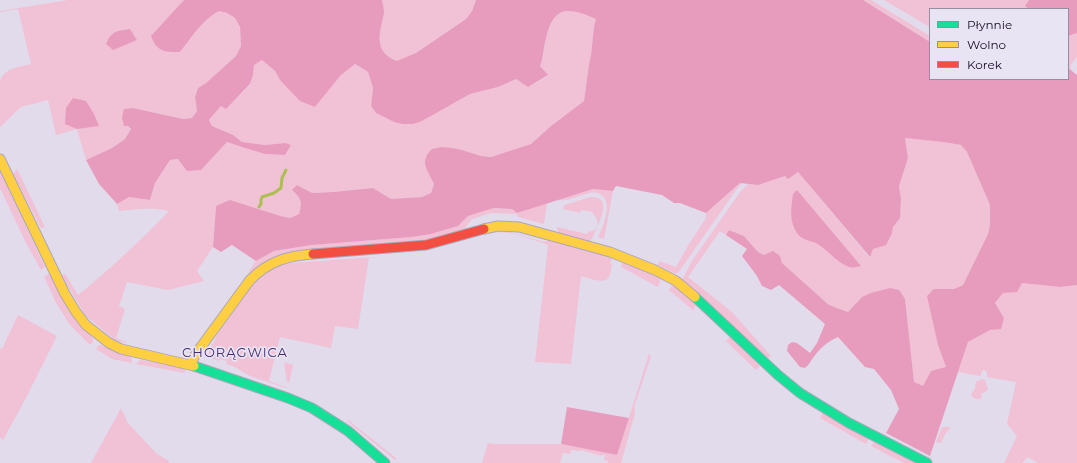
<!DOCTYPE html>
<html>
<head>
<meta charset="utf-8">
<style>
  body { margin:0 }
  #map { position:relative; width:1077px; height:463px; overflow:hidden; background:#e1dbec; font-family:Montserrat,sans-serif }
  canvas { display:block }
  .legend { position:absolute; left:929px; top:8px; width:140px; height:72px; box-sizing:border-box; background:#e9e4f4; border:1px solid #958da1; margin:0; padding:5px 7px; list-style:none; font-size:12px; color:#160a25 }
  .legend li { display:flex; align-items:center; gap:8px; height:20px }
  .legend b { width:20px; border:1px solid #958da1 }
</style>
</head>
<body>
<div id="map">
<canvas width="1077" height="463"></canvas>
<ul class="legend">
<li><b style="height:5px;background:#16e098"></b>Płynnie</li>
<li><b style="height:5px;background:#ffcf43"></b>Wolno</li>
<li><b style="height:5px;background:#f24e42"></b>Korek</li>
</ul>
</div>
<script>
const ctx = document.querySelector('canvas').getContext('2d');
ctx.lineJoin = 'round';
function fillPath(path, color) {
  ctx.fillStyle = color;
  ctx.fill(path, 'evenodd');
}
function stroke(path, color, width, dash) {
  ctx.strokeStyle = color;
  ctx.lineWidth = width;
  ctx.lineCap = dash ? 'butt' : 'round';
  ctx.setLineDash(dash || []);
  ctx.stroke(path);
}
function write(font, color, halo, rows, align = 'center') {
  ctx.font = font + ' Montserrat,sans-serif';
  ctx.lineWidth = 3.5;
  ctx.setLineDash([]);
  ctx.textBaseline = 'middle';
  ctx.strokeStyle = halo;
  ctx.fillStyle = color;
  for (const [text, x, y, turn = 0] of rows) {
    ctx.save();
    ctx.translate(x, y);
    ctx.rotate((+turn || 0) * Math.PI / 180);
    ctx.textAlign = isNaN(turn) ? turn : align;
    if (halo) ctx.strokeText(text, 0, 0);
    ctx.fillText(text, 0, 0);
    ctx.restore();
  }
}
fillPath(new Path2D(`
  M68,0H184L170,16L180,52C192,37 202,20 219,11L227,13L235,18L240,27L241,46L236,56L206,83L198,88L195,97L197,111L192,118L183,119L133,108L124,109L128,126L131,129L125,139L112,148L86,160L77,129L56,135L48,100L21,107L0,127V81C5,67 20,67 31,64L18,9L0,12V11ZM130,29L137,40L107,44C112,30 116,31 130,29Z
  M382,0H476L472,11L466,19L416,53L397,62C383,56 378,47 380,32C381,25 383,19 384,13C384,9 383,4 382,0Z
  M863,0H871L930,36V42Z
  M884,0H1029L1025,6L1028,9H930V27Z
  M570,10L579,12L597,18L594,27L591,55L589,64L584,101L551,126L531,144L491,157L481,156L462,150L442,147L426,167L431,175L434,184L431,193L422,197L391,199L373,188L333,192L312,193L297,185L302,205L299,214L290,218L216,205L213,247L197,271L204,281L168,290L127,282L119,306L125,309L116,338L128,343H127L115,340L85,315L62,276L65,274L78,295C110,269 140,241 169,211C153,207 135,209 119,211L117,204L129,197L150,200L155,183L170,160L178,159L201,170L227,142L248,149L265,154L285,155L291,145L285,143L265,145L242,142L232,135L212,126L209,120L221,106L234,101L250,85L253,75L254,65L262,60L275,71L280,80L315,107L341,75L354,64L368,72L373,88L371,106L376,113L394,122L422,121L470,94L498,87L516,79L528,87L548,76L540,66L543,57L546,38L552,19L560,13Z
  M1077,33C1077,39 1077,51 1077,56C1074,63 1068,63 1072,71L1068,68V36Z
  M905,138L943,142L961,145L967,152L990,205V224L988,234L963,285L954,289H934V324L938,345L946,368L931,371L923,387L914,383L905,299L862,297L848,312L829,305L782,263L780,256L764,255L758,252L744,236L729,230L726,235L720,231L688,277L732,312L771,356L768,358L682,280L692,261L740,192L748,184L758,185L785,176L788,178L798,172L869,257L873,249L892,233L893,227L900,218L901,199L899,186L908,158Z
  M17,169L45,227L41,228L13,174Z
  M0,171L45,267L41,270L26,243L0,188Z
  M740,183H742L736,190L678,273L677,272L676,274L658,265L659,261L676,267L689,244L706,218V213Z
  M593,189L613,191L604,239L598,237C603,227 614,201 600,194C597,193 593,192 590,193C579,195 569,202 557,200Z
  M591,197C596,197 602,198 603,204C605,213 594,235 590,242L558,233L557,227L587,234L588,232L595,230C600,225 597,221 595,215H593V212L581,210L580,213L563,209L564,205Z
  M547,203L544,224L518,217L517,214L491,213L472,219L465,228L440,238L325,248L248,273L256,261L274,251L312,245L412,237L431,234L458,226L468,216L494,208L512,209L517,213Z
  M503,230L544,242L549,240L612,258L610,263L612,264C611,268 611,274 609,277C605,285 588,278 581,276L571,364L535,362L548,245L540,242L512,233L496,232Z
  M369,257L358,329L335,326L331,348L280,337L269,381L288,388H286L250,376L233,366L226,364L227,361L220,359L219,361L213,359L209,354L210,348L214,342L217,335L254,283L278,264L375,257L376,259L372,257Z
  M623,262L660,277V281L658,287L621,267Z
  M49,274L93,339V342L90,345L70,325L55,301L44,276Z
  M1022,283L1060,287L1077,285V463H1038L1028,457L1022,463H1004L1017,436L1007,424L1016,382L987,377V372L984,370H983L981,373V376L958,372L968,342L990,330L1004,318L995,303L1003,293L1017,291Z
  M672,285L697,304L694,308V311L669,290Z
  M18,315L57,336L27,396L3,440L0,437V348L2,349Z
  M731,336L760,366L756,370L726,341Z
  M99,345H101L131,356L132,363L112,359L96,349Z
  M649,354L651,356L634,407L635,413L621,463H608V461L604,460L605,455H601V456L581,450L580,451L571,450L570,454L563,453L560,463H482L488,443L493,444H561L617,455Z
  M140,360L185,367V373L136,364Z
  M284,362L293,365L289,383L287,382Z
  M983,379L985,380L988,390L981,394L982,398L978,399L973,398L971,394L975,389V386L977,381Z
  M121,408L128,423L157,454L169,461V463H91Z
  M823,413L869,439L866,444L820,418Z
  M348,420L396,458L395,460L347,421Z
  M942,427H949L950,428L945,434L941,443L936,442Z
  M875,441L918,463H904L871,446Z`), '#f1c1d5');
fillPath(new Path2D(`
  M184,0H382C383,4 384,9 384,13C383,19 381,25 380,32C378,47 383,56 397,61L416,53L466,19L472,11L476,0H863L930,42V79H1068V68L1077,75V285L1060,287L1022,283L1017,292L1003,293L995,303L1004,318L1001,329L990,330L968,342L930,456L886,433L899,409L891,390L874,369L865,367L838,337C828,341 819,349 813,358C810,362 809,365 805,368L800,367L787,351L788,345L792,342L797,343L810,353L817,343L825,324L779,285L771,290L762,286L757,276L742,256L747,249L726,235L729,230L744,236L758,252L764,255L773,251L780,256L782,263L829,305L848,312L862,297L871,293L890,288L899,290L905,299L914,382L923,386L931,371L946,367L938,345L927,296L934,289H954L963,285L988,234L990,224V205L967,152L961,145L943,142L905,138L908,158L899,186L901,199L900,218L893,227L892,233L886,245L873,249L870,257L798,172L788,179L785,176L758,185L740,183L706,213L680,203H674L662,195L616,186L613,191L593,189L517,213L512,209L494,208L468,216L458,226L431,234L412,237L312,245L274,251L256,261L232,245L221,252L213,247L216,206L230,200L280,216L290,218L299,214C303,202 301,198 292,190L297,185L312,193L333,192L373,188L391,199L422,197L431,193L434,184C431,176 422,166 426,157C427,154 430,151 432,149L442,147L452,148L462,150L481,156L491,157L531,144L551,126L584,101L589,64L591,55L594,27L596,19C569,7 553,5 546,39C543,49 544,56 540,66L548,75L528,87L516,79L498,87L470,94L422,121L413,124H403L394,122L376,113L371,106L373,88L368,72L355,64L341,75L315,107L300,101L280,80L275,71L262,60L254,65L253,75L250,84L226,109L221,106L209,120L212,126L233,135L242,142L265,145L285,143L291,145L285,155L265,154L248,149L227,142L201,170L187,171L178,159L170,160L155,183L150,200L129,197L117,204L99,184L86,160L112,148L125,139L131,129L128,126H124L122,118L124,109L133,108L183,119L192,118L197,111L195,97L198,88L206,83L236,56L241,46L240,27L235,18L227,13L219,11C202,20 192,37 180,52C165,52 157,52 151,36Z
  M1029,0H1077V33L1068,36V9H1028L1025,6Z
  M130,29L137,40L113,50L106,44C112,30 117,31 130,29Z
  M73,98L86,101L94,114L99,126L77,129L65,124L66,108Z
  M797,190L861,266C857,267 853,268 849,267C836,262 828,250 816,243C810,241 800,239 797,233C789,221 791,208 793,194Z
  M567,407L629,418L617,455L561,444Z`), '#e89cbd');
stroke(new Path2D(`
  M259,207L261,204V200L262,197L274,193L281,188L282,178L286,170`), '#adbf53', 3);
const fast = new Path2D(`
  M695,297L778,375L800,393L849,423L927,463
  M194,366L288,398L312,408L348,431L385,463`);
const slow = new Path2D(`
  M0,159L65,294L76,312L86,325L109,343L121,349L194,366
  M484,229L498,226L519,227L610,252L655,270L676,281L695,297
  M191,364L195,355L250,280C269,261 287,256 313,254`);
const jam = new Path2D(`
  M313,254L426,245L484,229`);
stroke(fast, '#ada6ba', 11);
stroke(slow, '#ada6ba', 11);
stroke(jam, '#ada6ba', 11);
stroke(fast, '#16e098', 9);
stroke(slow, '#ffcf43', 9);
stroke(jam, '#f24e42', 9);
ctx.letterSpacing = '1px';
write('13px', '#472c6c', '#e9e4f4', [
  ["CHORĄGWICA",235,353]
]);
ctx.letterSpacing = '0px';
</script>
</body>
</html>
